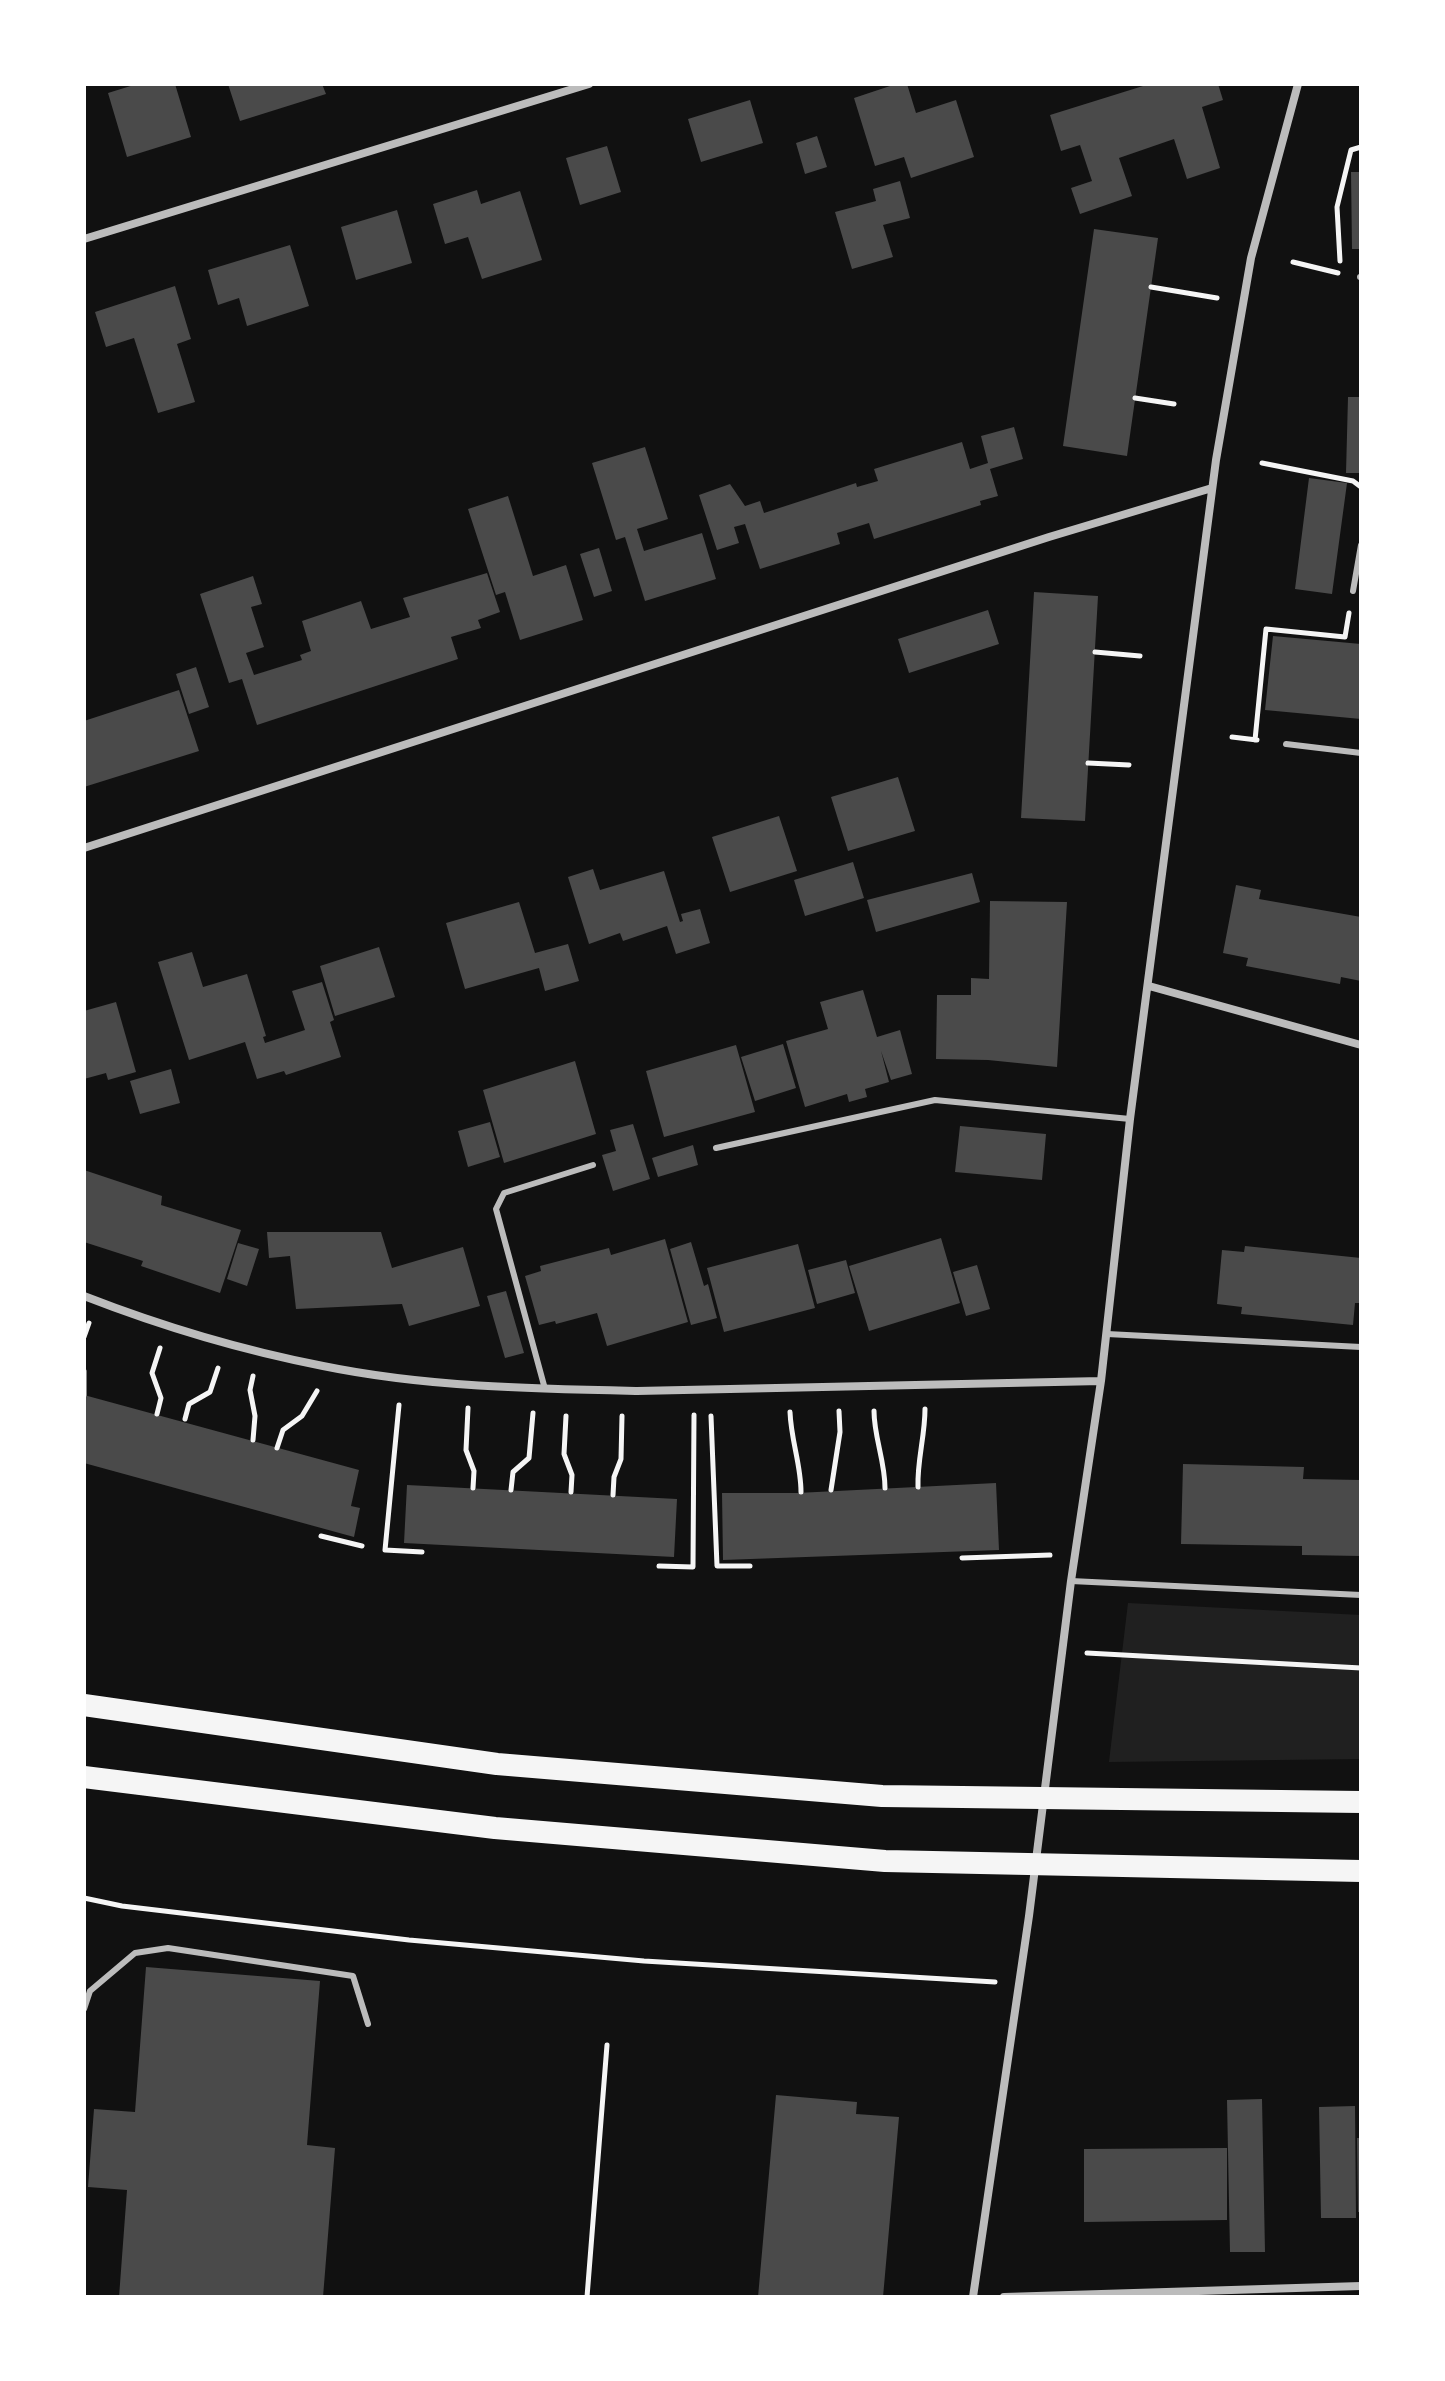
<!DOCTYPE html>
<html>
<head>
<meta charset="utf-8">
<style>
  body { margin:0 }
  #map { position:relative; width:1445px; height:2381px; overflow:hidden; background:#111; font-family:"Archivo Narrow",sans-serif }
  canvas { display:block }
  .frame { position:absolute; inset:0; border:86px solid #fff; pointer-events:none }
</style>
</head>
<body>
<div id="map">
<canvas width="1445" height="2381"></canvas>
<div class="frame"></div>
</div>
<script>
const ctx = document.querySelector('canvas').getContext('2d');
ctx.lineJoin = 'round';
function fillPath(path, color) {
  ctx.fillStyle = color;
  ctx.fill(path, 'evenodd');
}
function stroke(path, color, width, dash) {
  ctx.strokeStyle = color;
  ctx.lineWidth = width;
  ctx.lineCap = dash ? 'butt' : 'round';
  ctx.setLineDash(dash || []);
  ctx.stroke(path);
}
fillPath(new Path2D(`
  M1128,1603L1361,1615V1759L1109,1762Z`), '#202020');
fillPath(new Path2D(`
  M137,84H175L191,137L127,157L108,93Z
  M228,84H322L326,94L240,121Z
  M896,84H907L916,113L956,100L974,157L911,178L904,157L875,166L854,98Z
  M1142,84H1218L1223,100L1202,107L1220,168L1187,179L1174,139L1119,158L1132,196L1080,214L1071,188L1092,181L1080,145L1061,151L1050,115L1143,86Z
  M750,100L763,143L701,162L688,119Z
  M817,136L827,167L805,174L796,143Z
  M607,146L621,192L580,205L566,158Z
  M1351,172H1361V249H1352Z
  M900,181L910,218L883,225L893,257L852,269L835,212L876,201L873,189Z
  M477,190L481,204L520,191L542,260L482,279L468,237L445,244L433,204Z
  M397,210L412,263L356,280L341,227Z
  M1094,229L1158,238L1127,456L1063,446Z
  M290,245L309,306L247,326L239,298L218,305L208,270Z
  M175,286L191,339L177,344L195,402L158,413L134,338L106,347L95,312Z
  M1348,397H1361V473H1346Z
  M1014,427L1023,459L990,469L998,496L980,501L981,505L874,539L869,523L837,533L840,544L760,569L745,524L734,527L739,543L717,550L699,495L730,484L745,506L760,501L764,513L856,483L857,487L878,481L874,469L962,442L970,469L988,463L981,436Z
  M645,447L668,519L637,529L644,551L702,533L716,579L645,601L625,537L616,540L592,463Z
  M1309,478L1347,483L1332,594L1295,589Z
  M508,496L533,576L566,565L583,620L520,640L505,592L496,595L468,509Z
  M599,548L612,591L594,597L580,554Z
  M487,573L500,612L478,620L481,628L451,637L458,659L257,725L242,679L229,683L200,594L253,576L262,604L251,607L264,647L246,653L254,675L302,660L300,655L311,651L302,621L361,601L371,629L410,617L403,598Z
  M1034,592L1098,596L1085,821L1021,818Z
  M988,610L999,644L909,673L898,639Z
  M1273,636L1361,644V719L1265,710Z
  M196,667L209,707L189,714L176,674Z
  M179,690L199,751L84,787V721Z
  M898,777L915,831L848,851L831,797Z
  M779,816L797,871L730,892L712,837Z
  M853,862L864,898L805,916L794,880Z
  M593,869L600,890L664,871L680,922L683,921L681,914L700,909L710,943L676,954L667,926L623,941L620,933L589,944L568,877Z
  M972,873L980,902L876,932L867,900Z
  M1236,885L1261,890L1259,899L1361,917V981L1341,977L1340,984L1246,966L1248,958L1223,953Z
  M990,901L1067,902L1057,1067L988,1060L936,1059L937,995H971V978L989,979Z
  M519,902L535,953L568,944L579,981L545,991L539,968L465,989L446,923Z
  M379,947L395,997L335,1016L320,966Z
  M192,952L203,987L247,974L266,1036L263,1037L265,1043L305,1030L292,991L322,982L334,1020L330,1022L341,1057L286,1075L284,1071L257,1079L245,1042L189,1060L158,962Z
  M863,990L877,1037L900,1030L912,1074L891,1080L881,1051L889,1082L865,1089L867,1097L849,1102L847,1094L805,1107L786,1041L828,1029L820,1002Z
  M116,1002L136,1072L108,1080L106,1073L84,1079V1011Z
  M783,1044L796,1088L755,1101L741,1057Z
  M736,1045L755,1112L664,1137L646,1071Z
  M575,1061L596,1134L504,1163L483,1090Z
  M171,1069L180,1103L140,1114L130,1081Z
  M490,1122L500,1157L468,1167L458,1131Z
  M633,1124L650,1179L613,1191L602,1155L616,1151L610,1130Z
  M960,1126L1046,1134L1042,1180L955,1172Z
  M693,1145L698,1165L658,1177L652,1158Z
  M84,1170L162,1196L161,1205L241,1230L220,1293L141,1266L143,1261L84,1242Z
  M267,1232H381L392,1268L463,1247L480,1306L409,1326L402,1304L296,1309L290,1256L269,1258Z
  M941,1238L960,1303L869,1331L849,1266Z
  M665,1239L688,1322L607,1346L597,1313L556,1324L555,1321L539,1325L525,1276L541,1271L540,1266L609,1248L611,1255Z
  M691,1242L704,1286L708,1284L717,1318L691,1325L670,1249Z
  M238,1243L259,1249L247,1286L227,1279Z
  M798,1244L815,1308L724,1332L707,1268Z
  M1245,1246L1361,1258V1303H1355L1353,1325L1241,1314L1242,1307L1217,1304L1222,1250L1244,1252Z
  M846,1260L855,1293L817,1304L808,1270Z
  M977,1265L990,1309L966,1316L953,1272Z
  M506,1291L524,1353L505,1358L487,1296Z
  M84,1395L359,1470L351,1506L360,1508L354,1537L84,1463Z
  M1183,1464L1304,1467L1303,1479L1361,1480V1556L1302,1555V1546L1181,1544Z
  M996,1483L999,1550L723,1560L722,1493H797Z
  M407,1485L677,1499L674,1557L404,1543Z
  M146,1967L320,1981L307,2145L335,2148L323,2297H119L127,2190L88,2187L94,2109L135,2112Z
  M776,2095L857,2102L856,2114L899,2117L883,2297H758Z
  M1262,2099L1265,2252H1230L1227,2100Z
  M1355,2106L1356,2218H1321L1319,2107Z
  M1357,2138H1361V2212H1358Z
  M1227,2148V2220L1084,2222V2149Z`), '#4a4a4a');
stroke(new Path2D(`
  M1340,261L1337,207L1351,150L1361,147
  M1293,262L1338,273
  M1151,287L1217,298
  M1135,398L1174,404
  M1262,463L1353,481L1361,487
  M1095,652L1140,656
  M1232,737L1257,740
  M1255,740L1266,629L1345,637L1349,613
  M1088,763L1129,765
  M84,1337L89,1323
  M84,1371V1395
  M399,1405L385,1550L422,1552
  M468,1408L466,1450L474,1471L473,1488
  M874,1411C874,1437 885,1461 885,1488
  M790,1412C791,1440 801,1465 801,1492
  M157,1414L161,1398L152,1373L160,1348
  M566,1416L564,1454L572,1475L571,1492
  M711,1416L717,1566H750
  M185,1419L189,1404L210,1392L218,1368
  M253,1440L255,1416L250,1390L253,1376
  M277,1448L283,1430L302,1416L317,1391
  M918,1487C917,1461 925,1436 925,1409
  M511,1490L513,1472L529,1458L533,1413
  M831,1490L840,1432L839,1411
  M613,1495L614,1477L621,1459L622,1416
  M321,1536L362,1546
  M962,1558L1050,1555
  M659,1566L693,1567L694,1415
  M1087,1653L1361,1668
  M84,1898L122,1906L409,1940L644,1961L995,1982
  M587,2297L607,2045`), '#f5f5f5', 5);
stroke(new Path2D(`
  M1360,277H1361
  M1353,591L1361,545
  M1286,744L1361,753
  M716,1148L935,1100L1130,1119
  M1107,1334L1361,1347
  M545,1389L496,1209L504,1193L593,1165
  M1071,1581L1361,1595
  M84,2009L90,1991L135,1953L168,1948L353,1976L368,2024`), '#bcbcbc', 6);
stroke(new Path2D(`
  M84,239L589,84
  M84,848L1049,537L1212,488
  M1149,986L1361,1045
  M84,1296C161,1326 241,1350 323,1366C425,1387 533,1389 637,1391L1101,1381
  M973,2297L1029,1916L1071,1581L1101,1381L1130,1119L1216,460L1251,258L1298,84
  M1004,2297L1361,2286`), '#bcbcbc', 8);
stroke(new Path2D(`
  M84,1705L497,1764L882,1796L1361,1802
  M84,1777L495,1828L885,1861L1361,1871`), '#f5f5f5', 22);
</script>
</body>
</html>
